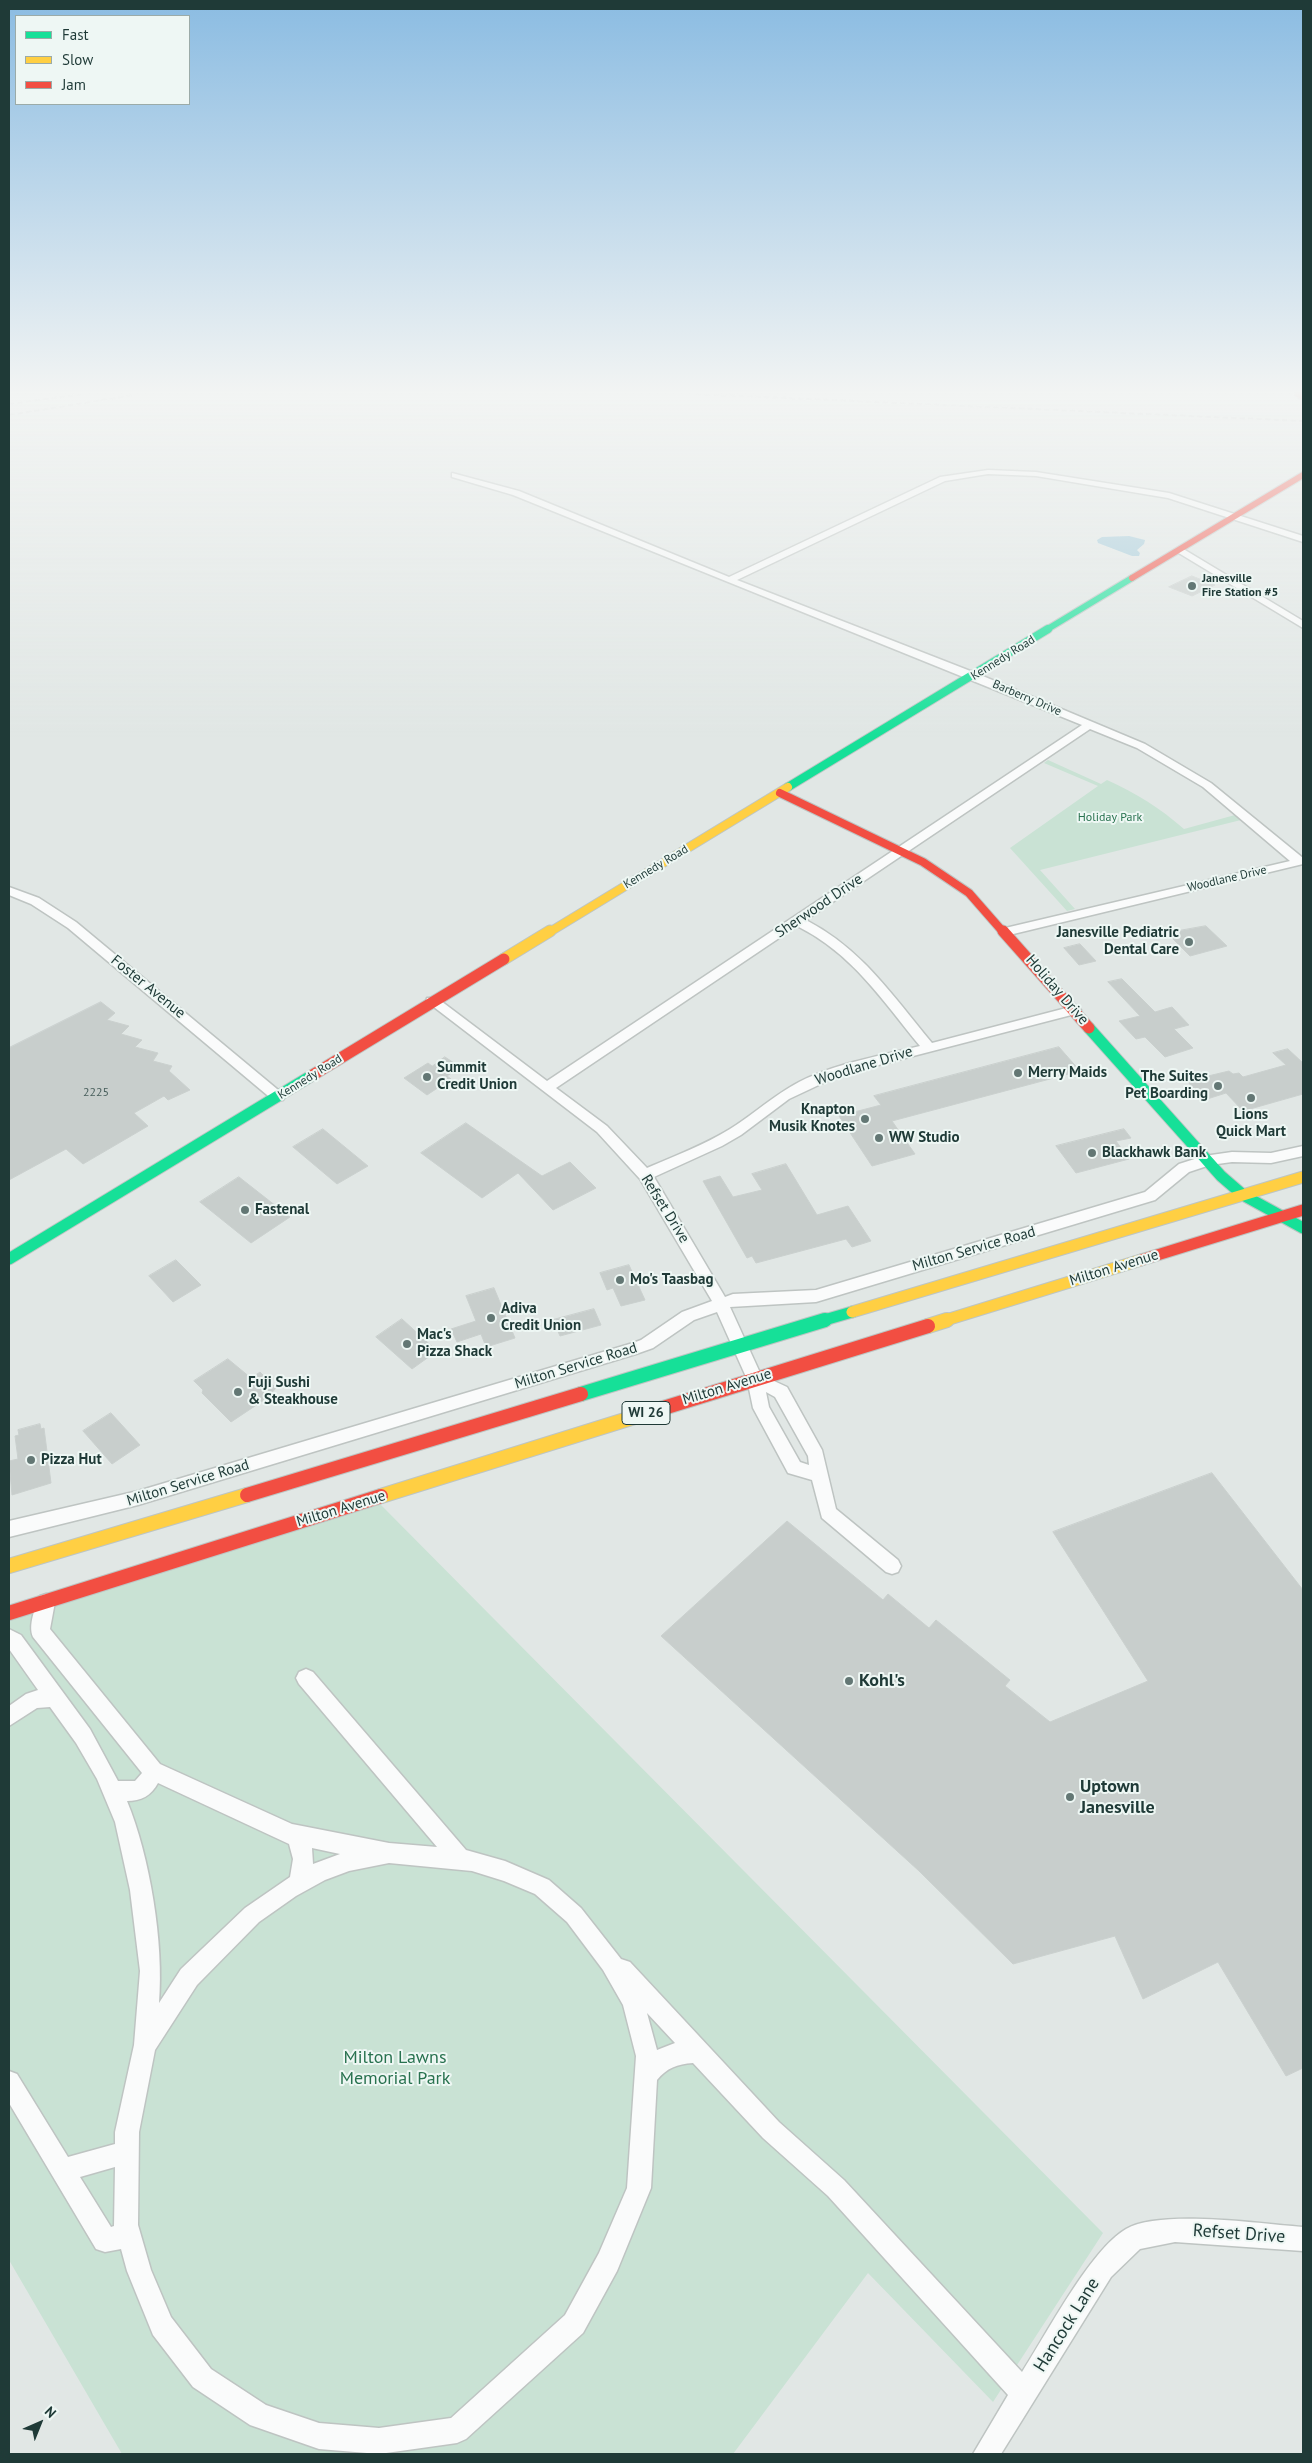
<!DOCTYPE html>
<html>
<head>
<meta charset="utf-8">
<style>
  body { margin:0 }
  #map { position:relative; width:1312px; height:2463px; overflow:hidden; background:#e1e7e5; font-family:"PT Sans",sans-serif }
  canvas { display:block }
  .frame { position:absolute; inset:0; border:10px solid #1f3a37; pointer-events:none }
  .legend { position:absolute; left:15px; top:15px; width:175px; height:90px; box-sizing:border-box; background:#eef7f4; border:1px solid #9baba8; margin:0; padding:6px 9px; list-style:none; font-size:15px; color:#1f3a37 }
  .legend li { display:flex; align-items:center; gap:10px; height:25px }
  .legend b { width:25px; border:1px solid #9baba8 }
  .north { position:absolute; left:15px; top:2398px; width:50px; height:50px; -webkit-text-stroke:4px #eef7f4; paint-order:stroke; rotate:44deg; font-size:14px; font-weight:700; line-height:20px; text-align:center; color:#1f3a37 }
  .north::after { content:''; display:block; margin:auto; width:18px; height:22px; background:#1f3a37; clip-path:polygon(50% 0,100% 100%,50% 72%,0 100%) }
</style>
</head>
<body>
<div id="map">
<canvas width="1312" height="2463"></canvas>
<div class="frame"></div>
<ul class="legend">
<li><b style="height:6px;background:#16e098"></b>Fast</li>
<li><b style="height:6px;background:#ffcf43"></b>Slow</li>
<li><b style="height:6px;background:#f24e42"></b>Jam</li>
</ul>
<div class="north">N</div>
</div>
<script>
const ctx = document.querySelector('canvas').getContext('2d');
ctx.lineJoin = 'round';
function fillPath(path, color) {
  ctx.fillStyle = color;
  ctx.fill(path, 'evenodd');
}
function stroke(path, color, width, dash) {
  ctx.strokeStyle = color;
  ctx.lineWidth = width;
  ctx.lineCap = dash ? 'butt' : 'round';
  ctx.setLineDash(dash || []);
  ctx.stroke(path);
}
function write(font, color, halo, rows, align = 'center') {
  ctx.font = font + ' "PT Sans",sans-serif';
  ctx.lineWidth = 4;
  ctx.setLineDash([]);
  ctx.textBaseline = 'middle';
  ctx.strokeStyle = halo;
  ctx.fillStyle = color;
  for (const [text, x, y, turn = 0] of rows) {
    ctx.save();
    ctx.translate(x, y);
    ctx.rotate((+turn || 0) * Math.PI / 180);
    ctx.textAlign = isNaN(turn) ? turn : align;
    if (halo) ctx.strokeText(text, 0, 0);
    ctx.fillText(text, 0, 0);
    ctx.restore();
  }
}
fillPath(new Path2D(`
  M1048,760L1101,784L1107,780C1136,793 1160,808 1184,829L1235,815L1241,820L1040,870L1075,909L1067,911L1010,848L1098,786L1044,763Z
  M380,1504L1103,2233L993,2402L868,2273L733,2454H122L9,2260V1621Z`), '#c9e2d4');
fillPath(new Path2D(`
  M1129,536L1145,540L1144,544L1137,550L1140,553L1139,556H1132L1098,543L1097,540L1102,537Z`), '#9fc8d8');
const building = new Path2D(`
  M1192,576L1215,585L1192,596L1169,587Z
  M1206,926L1227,946L1190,956L1167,933Z
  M1080,944L1096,961L1079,965L1064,948Z
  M1122,979L1155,1012L1172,1007L1189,1025L1174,1029L1193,1048L1165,1057L1145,1037L1136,1039L1119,1021L1140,1016L1108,982Z
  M101,1002L115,1013L107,1020L129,1026L121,1034L142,1040L135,1047L158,1053L153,1061L172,1066L169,1071L190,1090L168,1100L164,1096L134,1113L148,1126L83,1164L66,1149L9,1180V1048Z
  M1059,1047L1080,1071L892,1121L915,1154L872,1166L839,1116L881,1105L874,1096Z
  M1288,1049L1303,1063V1094L1243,1111L1226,1093L1204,1100L1187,1081L1229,1071L1233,1074L1239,1073L1243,1077L1286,1065L1273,1053Z
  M445,1057L460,1067L447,1076L451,1079L427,1095L404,1078L428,1063L432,1066Z
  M466,1123L542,1176L570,1162L596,1188L553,1210L518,1173L482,1198L421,1153Z
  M323,1129L368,1166L337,1184L293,1147Z
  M1124,1129L1131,1138L1116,1141L1129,1159L1076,1173L1056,1146Z
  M786,1164L817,1215L848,1206L871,1241L852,1247L846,1239L756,1263L752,1256L747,1258L703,1181L720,1176L733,1197L762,1190L752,1174Z
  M239,1177L290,1217L251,1243L200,1202Z
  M176,1260L201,1285L173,1302L149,1276Z
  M629,1265L645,1300L621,1306L613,1288L607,1290L600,1273Z
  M494,1288L515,1338L486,1347L481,1334L457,1342L451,1329L476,1321L466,1296Z
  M594,1309L601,1325L560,1336L553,1320Z
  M402,1319L437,1351L412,1369L376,1337Z
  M228,1359L251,1378L260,1372L276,1388L267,1398L231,1422L202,1393L203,1390L194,1381Z
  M111,1413L140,1445L112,1464L83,1431Z
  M40,1424L41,1429L44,1428L51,1483L12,1495L9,1461L18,1459L15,1436L19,1435L18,1430Z
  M1212,1473L1303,1590V2068L1286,2076L1218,1962L1143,1999L1115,1936L1013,1964L919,1871L661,1636L787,1521L883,1600L888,1594L929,1628L936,1620L1010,1680L1005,1686L1050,1722L1148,1681L1053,1532Z`);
fillPath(building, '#c8cecc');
stroke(building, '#cad0ce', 1);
const street = new Path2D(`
  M988,470L1036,472L1169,493L1303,536V542L1168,498L1036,476L988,474L945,481L737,580L978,674L1145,744L1211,783L1303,858V864L1005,936L1001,935L999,932L1001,929L1290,861L1203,787L1137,748L1090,729L806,920C862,949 892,995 932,1043L1074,1006L1081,1010L1079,1013L840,1075L789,1099L741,1135L722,1146L654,1177L725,1297L733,1294L816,1290L1145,1192L1179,1164L1204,1156L1232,1152L1271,1153L1303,1146V1156L1271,1163L1232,1162L1210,1165L1189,1172L1155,1200L816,1302L730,1307L761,1375L787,1387L822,1450L836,1509L898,1560L901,1566L898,1572L892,1574L886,1572L822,1518L812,1480L788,1473L753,1408L747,1379L717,1312L694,1320L653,1348L636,1354L138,1505L9,1537V1521L138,1491L633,1343L641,1340L682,1312L712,1301L640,1179L597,1132L426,1001L427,998H437L547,1081L1082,725L513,495L452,477V473L519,491L729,577L940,477ZM797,926C853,954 881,999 920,1046C880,1056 836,1063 799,1082C774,1095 754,1114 730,1129C704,1145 675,1156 647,1168L607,1126L556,1088ZM766,1392L775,1397L808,1456L809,1465L800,1462L769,1407Z
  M1180,547L1303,621V628L1177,552L1176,550Z
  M9,887L39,898L76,922L283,1094L285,1097L283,1100H273L68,928L31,904L9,895Z
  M46,1594L52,1596L55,1602L50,1629L160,1764L292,1824L389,1843L437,1847L299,1684L296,1678L299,1672L306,1669L313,1672L466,1850L505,1861L549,1880L581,1908L621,1959L630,1962L779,2122L844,2180L1022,2372C1046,2335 1090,2250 1126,2229C1161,2209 1261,2224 1303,2227V2251L1175,2242L1140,2249L1111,2277L1001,2454H973L1008,2395L828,2196L763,2138L693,2063C677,2064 667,2068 657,2080L651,2188L617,2271L583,2333L466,2439L457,2443L379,2454L319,2449L250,2425L193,2387L153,2335L127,2271L121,2249L105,2252L96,2249L9,2103V2071L17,2074L68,2157L115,2144V2132L134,2045L140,1971L130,1890L115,1822L97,1779L76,1743L50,1707L37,1708L9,1726V1706L26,1694L38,1690L9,1649V1629L21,1635L90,1729L118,1781H135L142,1773L33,1637C28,1626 35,1607 40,1596ZM158,1783L289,1844L293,1859L290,1877L245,1908L181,1969L159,2003C164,1943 150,1857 127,1801C141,1801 151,1796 158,1783ZM312,1848L340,1854L313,1864ZM389,1863L472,1871L504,1881L535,1894L567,1922L603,1970L623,2005L636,2056L627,2188L599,2253L565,2315L451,2418L379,2428L319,2423L266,2405L211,2369L171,2317L151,2270L138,2225L139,2132L155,2050L197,1985L259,1922L296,1896L325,1880L349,1871ZM647,2013L675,2043L657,2050ZM115,2167L114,2226L111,2227L80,2177Z`);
const fastFar3 = new Path2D(`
  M1046,630L1132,578`);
const fastFar2 = new Path2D(`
  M788,787L1048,629`);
const fastFar1 = new Path2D(`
  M1089,1028L1221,1176L1243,1195L1303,1228
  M9,1259L311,1076
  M821,1321L852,1312`);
const fast = new Path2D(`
  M581,1394L825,1320`);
const slowFar2 = new Path2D(`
  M548,933L788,787`);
const slowFar1 = new Path2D(`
  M504,959L550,931
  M852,1312L1303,1177
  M943,1321L1141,1260`);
const slow = new Path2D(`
  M928,1326L947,1320
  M381,1496L657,1410
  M9,1566L247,1495`);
const jamFar3 = new Path2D(`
  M1298,394L1303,397
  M1132,578L1303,475`);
const jamFar2 = new Path2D(`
  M780,793L923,862L969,893L1004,933`);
const jamFar1 = new Path2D(`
  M1003,931L1089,1028
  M311,1076L504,959
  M1141,1260L1303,1210`);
const jam = new Path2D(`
  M657,1410L928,1326
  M247,1495L581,1394
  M9,1613L381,1496`);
stroke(street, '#bec4c2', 3);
stroke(fastFar3, '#bdc5c3', 8);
stroke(fastFar2, '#bdc5c3', 10);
stroke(fastFar1, '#bdc5c3', 13);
stroke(fast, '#bdc5c3', 16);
stroke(slowFar2, '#bdc5c3', 10);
stroke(slowFar1, '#bdc5c3', 13);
stroke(slow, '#bdc5c3', 16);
stroke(jamFar3, '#bdc5c3', 8);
stroke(jamFar2, '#bdc5c3', 10);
stroke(jamFar1, '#bdc5c3', 13);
stroke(jam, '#bdc5c3', 16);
fillPath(street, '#fafbfb');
stroke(fastFar3, '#16e098', 6);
stroke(fastFar2, '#16e098', 8);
stroke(fastFar1, '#16e098', 11);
stroke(fast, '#16e098', 14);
stroke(slowFar2, '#ffcf43', 8);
stroke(slowFar1, '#ffcf43', 11);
stroke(slow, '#ffcf43', 14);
stroke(jamFar3, '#f24e42', 6);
stroke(jamFar2, '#f24e42', 8);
stroke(jamFar1, '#f24e42', 11);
stroke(jam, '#f24e42', 14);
stroke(new Path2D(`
  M696,394L1303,421
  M9,404L84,394
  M9,415L134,395`), '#c6c9c9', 2, [5.5, 3]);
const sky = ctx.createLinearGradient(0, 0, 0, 739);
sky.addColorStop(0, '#8bbce2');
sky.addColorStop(0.53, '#f2f4f3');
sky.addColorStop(1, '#f2f4f300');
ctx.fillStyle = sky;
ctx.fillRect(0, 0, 1312, 739);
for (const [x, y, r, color] of [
  [1192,586,5,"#637774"],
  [1189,942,5,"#637774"],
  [1018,1073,5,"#637774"],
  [427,1077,5,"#637774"],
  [1218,1086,5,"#637774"],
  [1251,1098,5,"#637774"],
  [865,1119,5,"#637774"],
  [879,1138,5,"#637774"],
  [1092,1153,5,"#637774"],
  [245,1210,5,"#637774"],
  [620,1280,5,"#637774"],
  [491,1318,5,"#637774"],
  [407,1344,5,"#637774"],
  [238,1392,5,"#637774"],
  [31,1460,5,"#637774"],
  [849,1681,5,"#637774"],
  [1070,1797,5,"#637774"]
]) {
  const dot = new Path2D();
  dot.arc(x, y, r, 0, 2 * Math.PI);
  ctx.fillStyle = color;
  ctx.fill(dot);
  stroke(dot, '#eef7f4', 2);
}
write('bold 12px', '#1f3a37', '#eef7f4', [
  ["Janesville",1202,579],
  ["Fire Station #5",1202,593]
], 'left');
write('12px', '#1f3a37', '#eef7f4', [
  ["Kennedy Road",1003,658,-32],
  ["Barberry Drive",1027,698,23],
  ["Kennedy Road",656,867,-31],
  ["Woodlane Drive",1227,879,-13],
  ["Kennedy Road",310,1077,-32]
]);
write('12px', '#28724f', '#eef7f4', [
  ["Holiday Park",1110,818]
]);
write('12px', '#4a605d', null, [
  ["2225",96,1093]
]);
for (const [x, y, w] of [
  [646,1413,48]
]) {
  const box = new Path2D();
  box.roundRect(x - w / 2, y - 11.5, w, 23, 4);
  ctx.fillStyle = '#eef7f4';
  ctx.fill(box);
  stroke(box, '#1f3a37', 1);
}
write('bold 14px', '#1f3a37', null, [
  ["WI 26",646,1413]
]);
write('15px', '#1f3a37', '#eef7f4', [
  ["Sherwood Drive",819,906,-34],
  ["Foster Avenue",148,987,39],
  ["Holiday Drive",1057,990,49],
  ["Woodlane Drive",864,1066,-17],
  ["Refset Drive",665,1209,58],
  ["Milton Service Road",974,1249,-16],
  ["Milton Avenue",1114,1268,-17],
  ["Milton Service Road",576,1366,-17],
  ["Milton Avenue",727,1387,-17],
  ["Milton Service Road",188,1483,-17],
  ["Milton Avenue",341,1509,-17]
]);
write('bold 15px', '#1f3a37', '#eef7f4', [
  ["Janesville Pediatric",1179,933,"right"],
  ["Dental Care",1179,950,"right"],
  ["Summit",437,1068],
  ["Credit Union",437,1085],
  ["Merry Maids",1028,1073],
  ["The Suites",1208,1077,"right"],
  ["Pet Boarding",1208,1094,"right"],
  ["Knapton",855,1110,"right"],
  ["Musik Knotes",855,1127,"right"],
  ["Lions",1251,1115,"center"],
  ["Quick Mart",1251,1132,"center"],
  ["WW Studio",889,1138],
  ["Blackhawk Bank",1102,1153],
  ["Fastenal",255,1210],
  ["Mo's Taasbag",630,1280],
  ["Adiva",501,1309],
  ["Credit Union",501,1326],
  ["Mac's",417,1335],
  ["Pizza Shack",417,1352],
  ["Fuji Sushi",248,1383],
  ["& Steakhouse",248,1400],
  ["Pizza Hut",41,1460]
], 'left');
write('bold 18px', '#1f3a37', '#eef7f4', [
  ["Kohl's",859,1681],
  ["Uptown",1080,1787],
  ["Janesville",1080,1808]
], 'left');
write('18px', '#28724f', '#eef7f4', [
  ["Milton Lawns",395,2058],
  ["Memorial Park",395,2079]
]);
write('18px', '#1f3a37', '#eef7f4', [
  ["Refset Drive",1239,2234,4],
  ["Hancock Lane",1067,2325,-58]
]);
</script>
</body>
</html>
